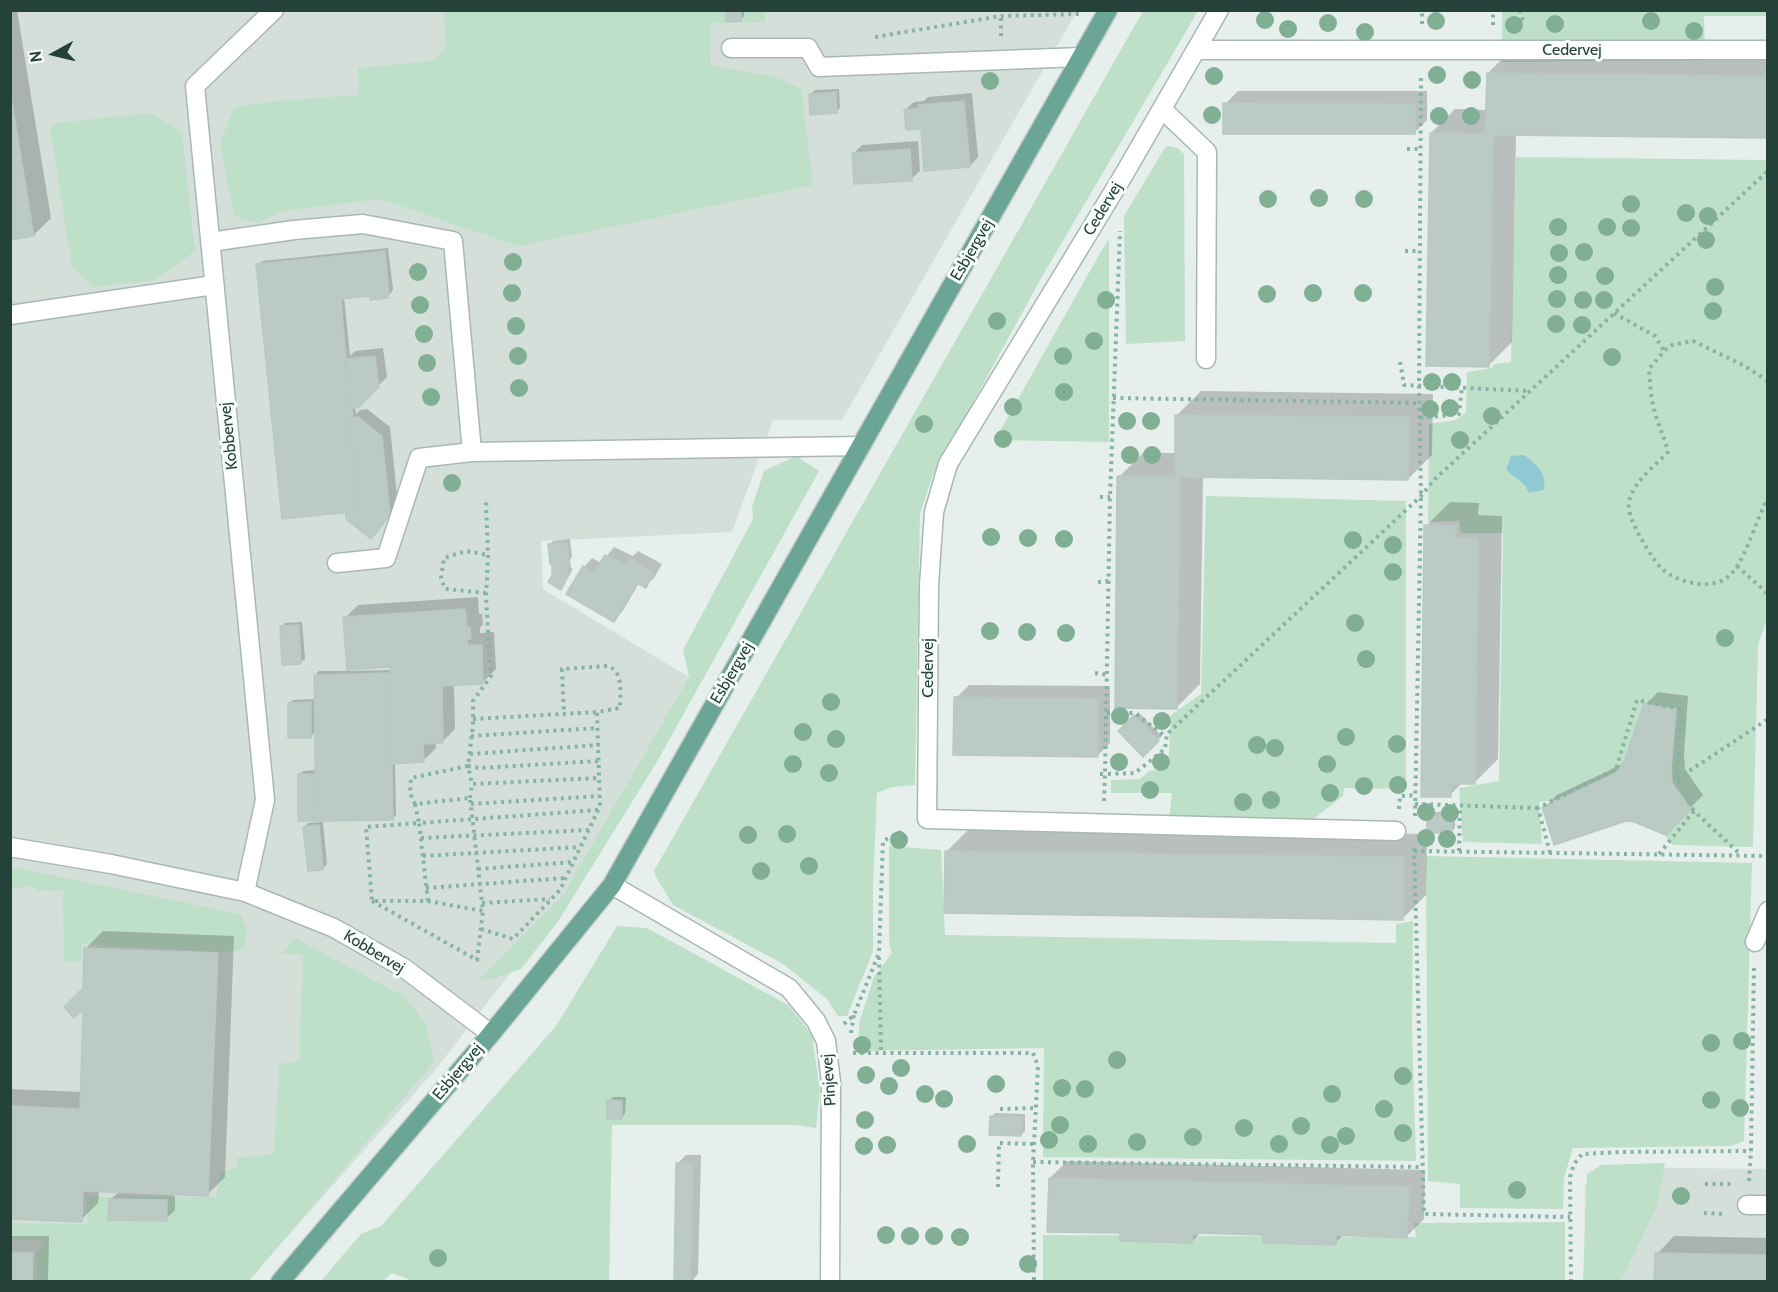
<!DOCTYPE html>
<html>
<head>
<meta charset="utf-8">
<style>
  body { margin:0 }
  #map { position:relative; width:1778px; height:1292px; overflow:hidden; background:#e6efeb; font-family:Cabin,sans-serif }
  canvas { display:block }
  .frame { position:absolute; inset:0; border:12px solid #24423a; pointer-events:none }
  .north { position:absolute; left:24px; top:24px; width:60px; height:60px; -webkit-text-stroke:4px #f7fbf9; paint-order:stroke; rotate:262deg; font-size:16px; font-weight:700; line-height:24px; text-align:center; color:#24423a }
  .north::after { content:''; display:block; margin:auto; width:21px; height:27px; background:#24423a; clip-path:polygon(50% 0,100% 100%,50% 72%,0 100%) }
</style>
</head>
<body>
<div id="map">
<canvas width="1778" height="1292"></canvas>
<div class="frame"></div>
<div class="north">N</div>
</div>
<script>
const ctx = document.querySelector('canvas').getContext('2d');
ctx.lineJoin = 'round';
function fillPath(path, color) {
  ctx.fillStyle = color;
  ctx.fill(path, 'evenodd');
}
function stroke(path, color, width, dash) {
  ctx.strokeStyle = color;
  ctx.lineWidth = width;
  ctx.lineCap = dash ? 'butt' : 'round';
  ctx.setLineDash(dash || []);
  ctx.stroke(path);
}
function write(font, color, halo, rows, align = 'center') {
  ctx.font = font + ' Cabin,sans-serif';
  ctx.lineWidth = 6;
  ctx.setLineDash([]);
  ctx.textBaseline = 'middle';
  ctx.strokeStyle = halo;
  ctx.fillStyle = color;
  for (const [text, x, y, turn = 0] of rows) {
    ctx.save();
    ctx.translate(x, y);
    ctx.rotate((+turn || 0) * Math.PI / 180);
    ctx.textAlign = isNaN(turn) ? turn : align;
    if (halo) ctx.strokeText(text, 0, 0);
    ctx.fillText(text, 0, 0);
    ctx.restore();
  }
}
fillPath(new Path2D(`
  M10,11H1077L842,420H773L732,532L541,541L543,589L689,677L590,870L436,1069L248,1281H11Z
  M1606,1167L1767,1169V1281L1584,1282L1585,1184Z`), '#d4dfda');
fillPath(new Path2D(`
  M444,11H765V22L711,23L710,65L774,77L801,88L813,185L519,246L379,199L283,211L258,223L234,216L220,144L234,107L277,101L358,95V68L433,61L446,49Z
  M1143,11H1198L1044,273L933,475L920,513L915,785L892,787L877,793L873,886V951L847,1016H838L827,999L783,964L673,905L656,877L654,871Z
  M1502,11H1767V16H1704L1705,60L1502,62Z
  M152,113L182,132L195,251L154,281L92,287L72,266L50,130L56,123Z
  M1166,146L1178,148L1184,154L1185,341L1126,344L1124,216Z
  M1516,157L1767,160L1768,616L1758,645L1753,847L1673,845L1631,792L1539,802L1542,844L1463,842L1459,788L1499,781L1503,533H1461L1459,521L1428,522L1429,424L1456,420L1466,412L1467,372L1492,368L1494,364L1511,362Z
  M1109,239V442L995,440L1100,253Z
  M796,456L819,471L658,760L557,923L521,969L491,979H479L562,897L689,677L683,650L753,519L752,507L764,471Z
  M1206,496L1406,501V789L1344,788L1343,796L1311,821L1169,820L1172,793H1111V780L1140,779L1149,771L1168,768L1171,715L1201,694Z
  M889,846L941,850L945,935L1396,943V924L1413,921L1412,1028L1416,1161L1043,1157L1044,1048L857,1051L860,1020L874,977L892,953L889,942Z
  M1426,856L1752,863L1744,1141L1730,1146L1573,1148L1564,1178L1563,1209L1460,1208V1184L1428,1181Z
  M17,868L240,914L247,928L244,950L221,952L82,944V961L64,962L63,890L35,891L33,885L11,889V871Z
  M617,926L647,928L788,1005L812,1035L820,1090L816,1128L796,1125H612L609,1281L416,1282L392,1273L383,1281L320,1282L361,1234L381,1226L556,1026Z
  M295,938L405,997L426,1024L434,1062L249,1281H36V1254L46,1241L11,1239L10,1223L88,1224L86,1197H216L221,1173L237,1167V1158L274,1154L279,1064L299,1061L303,955L281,954Z
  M1665,1163L1657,1206L1621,1281H1583L1587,1174L1601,1165Z
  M1565,1222V1281L1043,1282V1235L1416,1237L1414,1223Z`), '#bfe0c8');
fillPath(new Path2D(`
  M1524,455C1537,464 1547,474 1544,490L1529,493L1525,485L1506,470L1511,456Z`), '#8ec9d4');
fillPath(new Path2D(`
  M10,10H17L51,218L34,235L10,239Z
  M727,10H744V16L741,19Z
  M1512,49L1768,52V137L1516,134L1512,342L1488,366L1431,133L1455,109L1487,110L1488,73Z
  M839,89L840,108L836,112L811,94L815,90Z
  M1238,91H1427V120L1414,133L1225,104Z
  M972,93L978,157L970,166L905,110L914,102L924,101L928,97Z
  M918,141L920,171L911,179L854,153L862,145Z
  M388,248L393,289L391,293L387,297L371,295L344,297L350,356L355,351L383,348L387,377L358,406H355L356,414L360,410L367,409L390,427L398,505L379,529L348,511L258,265L262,261Z
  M1201,391L1433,394L1432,455L1408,479L1203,476L1200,684L1176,708L1119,477L1143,453H1177V415Z
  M1450,502L1479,503L1478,515L1502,516L1498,759L1474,783L1463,782L1450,795L1426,526Z
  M570,539L572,557L570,560L571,568L573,569L560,588L553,575V562L549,545L553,541Z
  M614,547L633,556L638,551L662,564L654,578L645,586L639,583L622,612L614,620L584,567L592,558L601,563Z
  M478,597L479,614H482L483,624L480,628V633L494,632L496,669L483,682L454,684L455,729L442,742H436V748L423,761L395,762L396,815L392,819L300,820L299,775L303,771L316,770V731L311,736L289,704L293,700L315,699V675L319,671H348L345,618L358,605ZM391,665V670L350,671L349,668Z
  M302,622L305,659L301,662L282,626L285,623Z
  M969,685L1110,686V743L1097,756L956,698Z
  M1658,692L1688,696L1684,755L1685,769L1703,795L1666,833L1634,820L1544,808L1557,795L1625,763L1645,705Z
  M1138,712L1162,736L1143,755L1120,731Z
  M1433,812H1455V828L1451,832L1429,816Z
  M323,822L327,864L323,868L304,827L308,823Z
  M971,827L1427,834L1426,895L1402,919L947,851Z
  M103,931L234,936L225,1177L208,1194L175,1193V1210L166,1219L110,1200L120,1191L99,1190L98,1203L81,1220L10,1218V1089L82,1092L86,948Z
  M613,1097H626L625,1114L621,1118L609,1101Z
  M995,1113L1025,1114V1131L1021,1135L991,1117Z
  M686,1155H701L698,1274L691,1282H675L678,1163Z
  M1067,1161L1425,1170L1424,1219L1407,1236L1344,1234L1335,1243L1265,1234L1201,1232L1192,1241L1122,1232L1050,1178Z
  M10,1236H49L48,1282H10Z
  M1674,1236L1768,1238V1282L1657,1254Z`), '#0003');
const building = new Path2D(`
  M726,10H741V21L726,22Z
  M1487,73L1768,76V138L1493,135L1489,367L1426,366L1430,133L1485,134Z
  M10,90L34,236L10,240Z
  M836,92L837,113L810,115L809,94Z
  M964,101L970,167L924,171L921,129L906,130L904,110L919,108L918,105Z
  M1223,103L1415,104V134H1223Z
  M910,149L912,181L854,184L852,153Z
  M385,251L389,294L387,295L388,298L370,300V296L341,299L350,409L352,408L353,418H349L359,511L282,519L256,264Z
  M375,356L379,387L359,407L350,409L345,359Z
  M1175,415L1409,417L1408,480L1180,477L1177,709L1115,708L1117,476H1175Z
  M358,417L382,436L390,515L371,539L346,519V512L359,511L349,418Z
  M1424,525L1456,526L1455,538L1478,539L1475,784H1451V797H1421Z
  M567,543L569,563H567V572L570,573L561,590L548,582L552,575V564H550L548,544Z
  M605,555L625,565L629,558L654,573L646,588L637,583L614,622L566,594L583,566L594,573Z
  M465,609L467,627H470L471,639H467L468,645H482L483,684L442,686L443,743L423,744L424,762L392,764L390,667L347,670L343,617Z
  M299,625L301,664L282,665L280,626Z
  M390,673L393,820L316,821L314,675Z
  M954,697L1098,699V757L953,755Z
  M311,702V738H288V703Z
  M1644,704L1676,709L1671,769L1672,783L1691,809L1666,835L1634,822L1626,821L1554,845L1542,807L1616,773L1624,762Z
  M1134,715L1159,741L1143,757L1118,731Z
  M298,774H315L316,821H298Z
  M1427,815H1452V833H1427Z
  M319,825L323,870L308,871L303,827Z
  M945,851L1404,857L1403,920L944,913Z
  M84,948L218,953L208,1196L83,1191L82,1222L10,1219V1106L80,1109L83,1010L74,1018L64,1007L83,988Z
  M607,1100L622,1101V1119H607Z
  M990,1116L1022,1117L1021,1136L989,1135Z
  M676,1163H693L690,1282H674Z
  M1049,1178L1409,1187L1407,1238L1336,1235V1245L1263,1243V1235L1193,1233L1192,1243L1120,1241V1233L1047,1232Z
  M109,1199L167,1200V1221L108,1220Z
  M10,1252L33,1253L32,1282H10Z
  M1655,1253L1768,1255V1282H1654Z`);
fillPath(building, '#bbcac4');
stroke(building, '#b8c9c2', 1.5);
const minor = new Path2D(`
  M1219,10L1123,176L948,464L934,512L929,585L927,819L1396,831
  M731,48H808L819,67L1081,57
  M1197,50H1768
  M1162,109L1207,152L1206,359
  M210,242L294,230L363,224L453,241L472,452L419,458L386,558L337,563
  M10,315L214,285
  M472,452L861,446
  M10,847L111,864L245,892L334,928L404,968L491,1034
  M612,885L789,988L816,1021L826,1041L831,1082L830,1282
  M245,892L265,800L195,86L274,10
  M1755,942L1768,911
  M1747,1205H1768`);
const major = new Path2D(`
  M280,1282L491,1034L612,885L1108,10`);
stroke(minor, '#a8b8b2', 21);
stroke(major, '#c2cac8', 21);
stroke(new Path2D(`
  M1520,10L1524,24
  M1422,24V12
  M1493,25V10
  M1001,36V16
  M875,37L1001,16L1079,14
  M1407,149H1420
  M1405,251H1420
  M1614,313L1655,336L1664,351
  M1400,362L1404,385L1529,391
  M1768,381L1745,366L1693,341L1672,345L1664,351L1649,369C1650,385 1651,401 1656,416C1660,429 1665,439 1668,452C1655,466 1636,479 1630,498C1626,510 1633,523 1638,533C1645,545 1652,558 1661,568C1676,582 1707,590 1725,579C1745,567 1755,519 1768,499
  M1113,398L1419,403
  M1420,418L1459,414L1462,387
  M1100,497H1110
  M1737,566L1768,594
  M1098,582L1109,581
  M486,593L445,589L441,578L444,558L466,551L488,555
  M1095,673L1108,675
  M1107,713H1135L1166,737
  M473,719L597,712
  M471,736L597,728
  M470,754L598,745L597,712L620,708C620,693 624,672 608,666L562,669L564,714
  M598,761L480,768L468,766L472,784L599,778
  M1100,774H1105L1110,497L1120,231
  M1677,779L1768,719
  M470,798L472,784
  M1104,801L1105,774L1135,773L1165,749L1167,734L1421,496L1435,479L1768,171
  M415,804L419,823L366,827L372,901H428L483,911L470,798L415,804L410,793L411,778L468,766L473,725V701L491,676L486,598L488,555L486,502
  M471,804L599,796
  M1415,804L1538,808
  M1399,809L1400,796L1416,795
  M1415,816L1421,496L1419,385L1421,74
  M421,838L589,830
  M1414,848L1424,1214L1570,1217
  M1414,851L1768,856
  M1459,851L1460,806
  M1550,853L1538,808L1616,769L1637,700L1680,709L1677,780L1694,811
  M1659,854L1694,811L1741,855
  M423,856L580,847
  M478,869L573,862
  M426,888L565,878
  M372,901L477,960L483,911
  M428,901L419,823L598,810
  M482,903L550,899
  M481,929L513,939L560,890L600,806L598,745
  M879,957L881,1053
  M844,1024L854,1015L879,953L883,841L905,830
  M851,1033L854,1015
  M853,1053H1033L1038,1066L1033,1162L1034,1282
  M1000,1109L1035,1108
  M1033,1162L1423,1167
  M1749,1181L1751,1151L1754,967
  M1705,1184H1732
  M998,1187L999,1143L1034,1144
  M1704,1213L1726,1214
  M1571,1282L1570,1177L1574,1164L1582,1154L1621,1152L1751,1151`), '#86b3a5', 4, [3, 4.5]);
stroke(minor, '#fff', 18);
stroke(major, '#6aa596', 18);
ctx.fillStyle = '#80af93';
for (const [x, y] of [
  [1265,20],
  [1436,21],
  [1651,21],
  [1328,23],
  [1555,24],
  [1514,25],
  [1288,29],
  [1694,31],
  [1365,32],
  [1437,75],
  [1214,76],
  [1472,80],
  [990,81],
  [1212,115],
  [1439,116],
  [1471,116],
  [1319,198],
  [1268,199],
  [1364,199],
  [1631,204],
  [1686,213],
  [1708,216],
  [1558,227],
  [1607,227],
  [1631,228],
  [1706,240],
  [1584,252],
  [1559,253],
  [513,262],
  [418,272],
  [1558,275],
  [1605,276],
  [1715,287],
  [512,293],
  [1313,293],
  [1363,293],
  [1267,294],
  [1557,299],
  [1106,300],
  [1583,300],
  [1604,300],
  [420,305],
  [1713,311],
  [997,321],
  [1556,324],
  [1582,325],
  [516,326],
  [424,334],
  [1094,341],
  [518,356],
  [1063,356],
  [1612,357],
  [427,363],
  [1432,382],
  [1452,382],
  [519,388],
  [1064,392],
  [431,397],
  [1013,407],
  [1450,408],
  [1430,409],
  [1492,416],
  [1127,421],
  [1151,421],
  [924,424],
  [1003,439],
  [1460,440],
  [1130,455],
  [1152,455],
  [452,483],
  [991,537],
  [1028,538],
  [1064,539],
  [1353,540],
  [1393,545],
  [1393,572],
  [1355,623],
  [990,631],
  [1027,632],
  [1066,633],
  [1725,638],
  [1366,659],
  [831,702],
  [1120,716],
  [1162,721],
  [803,732],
  [1346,737],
  [836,739],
  [1397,744],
  [1257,745],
  [1275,748],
  [1119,762],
  [1161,762],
  [793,764],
  [1327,764],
  [829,773],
  [1398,785],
  [1364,786],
  [1150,790],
  [1330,793],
  [1271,800],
  [1243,802],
  [1426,812],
  [1450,813],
  [787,834],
  [748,835],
  [1426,838],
  [1447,839],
  [899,840],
  [809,866],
  [761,871],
  [1742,1041],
  [1711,1043],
  [862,1045],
  [1117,1060],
  [901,1068],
  [866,1075],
  [1403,1076],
  [996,1084],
  [889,1086],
  [1062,1088],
  [1085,1089],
  [925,1094],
  [1332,1094],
  [944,1099],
  [1711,1100],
  [1740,1108],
  [1384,1109],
  [865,1120],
  [1060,1125],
  [1301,1126],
  [1244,1128],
  [1403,1133],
  [1346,1136],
  [1193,1137],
  [1049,1140],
  [1137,1142],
  [967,1144],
  [1088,1144],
  [1279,1144],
  [887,1145],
  [1330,1145],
  [864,1146],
  [1517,1190],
  [1681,1196],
  [886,1235],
  [910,1236],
  [934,1236],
  [960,1237],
  [438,1258],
  [1028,1264]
]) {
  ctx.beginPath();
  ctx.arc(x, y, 9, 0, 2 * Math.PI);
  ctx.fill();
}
write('16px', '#24423a', '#f7fbf9', [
  ["Cedervej",1572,50],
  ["Cedervej",1103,209,-59],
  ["Esbjergvej",972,250,-60],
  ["Kobbervej",229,436,-96],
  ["Cedervej",928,668,-90],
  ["Esbjergvej",732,673,-60],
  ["Kobbervej",374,952,31],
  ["Esbjergvej",458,1072,-50],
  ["Pinjevej",829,1080,-94]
]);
</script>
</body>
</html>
